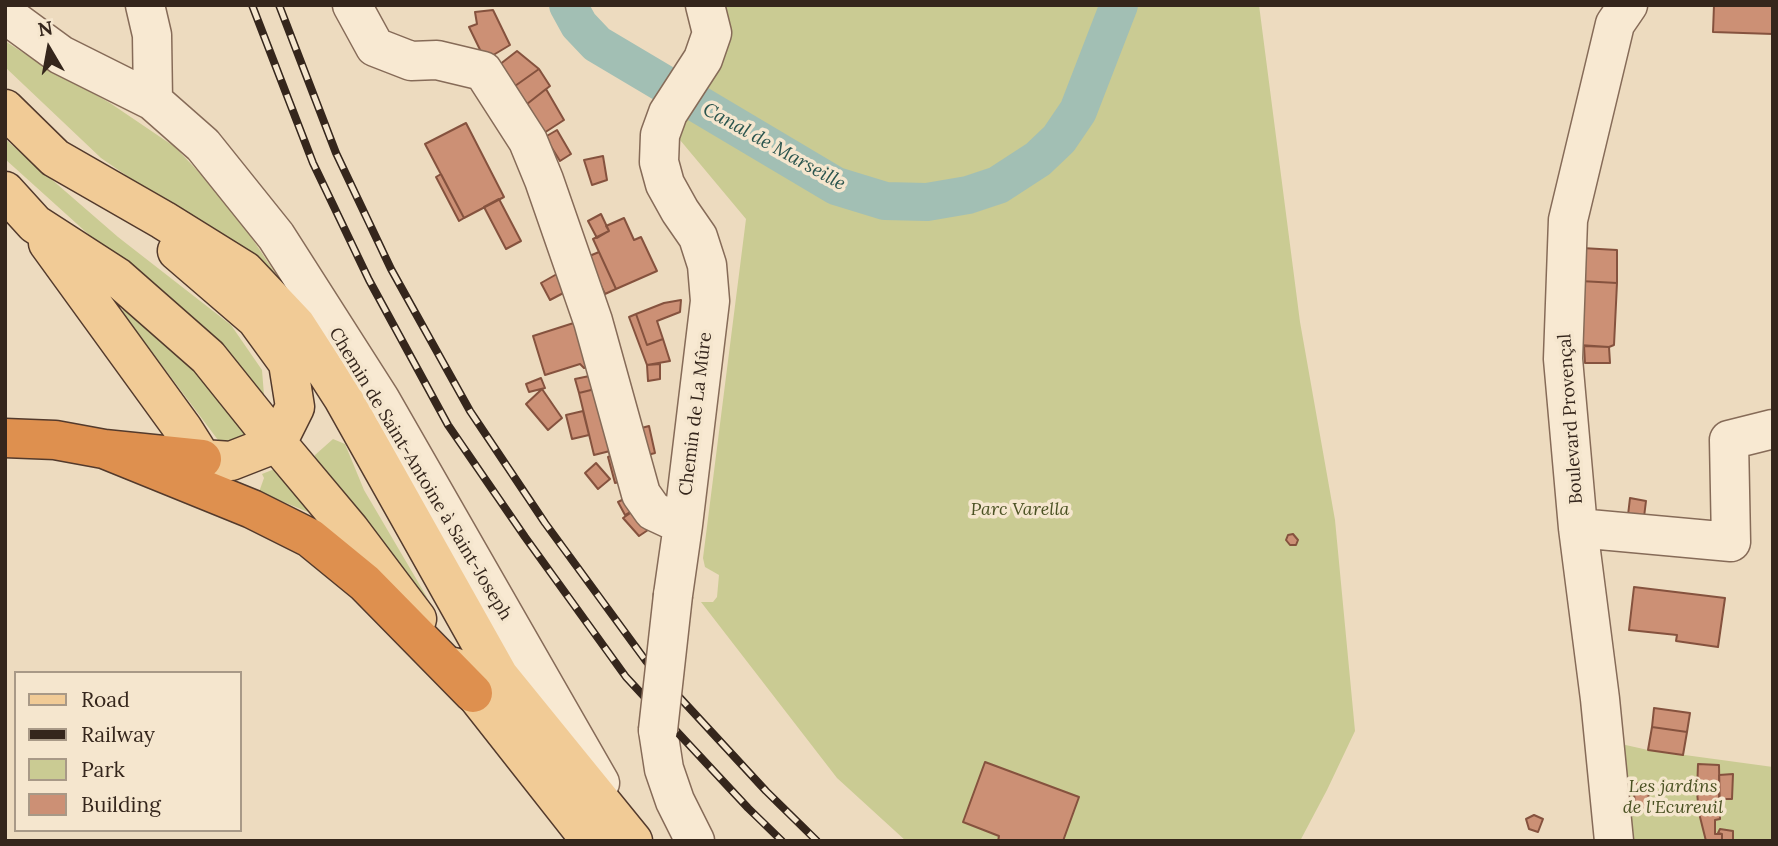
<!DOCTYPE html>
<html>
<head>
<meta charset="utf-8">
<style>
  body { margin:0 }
  #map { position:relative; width:1778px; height:846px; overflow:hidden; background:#eddbbf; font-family:Lora,serif }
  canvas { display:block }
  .frame { position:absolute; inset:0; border:7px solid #35261c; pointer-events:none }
  .legend { position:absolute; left:14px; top:671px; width:228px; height:161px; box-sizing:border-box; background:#f5e6ce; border:2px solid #a89987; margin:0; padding:9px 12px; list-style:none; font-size:21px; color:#35261c }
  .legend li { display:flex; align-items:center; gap:14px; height:35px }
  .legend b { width:35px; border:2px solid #a89987 }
  .north { position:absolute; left:14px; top:14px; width:70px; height:70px; -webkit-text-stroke:5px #f5e6ce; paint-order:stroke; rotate:350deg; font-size:19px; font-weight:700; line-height:28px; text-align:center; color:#35261c }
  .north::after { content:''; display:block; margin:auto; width:24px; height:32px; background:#35261c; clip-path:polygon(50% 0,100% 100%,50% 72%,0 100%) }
</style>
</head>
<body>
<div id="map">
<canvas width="1778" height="846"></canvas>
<div class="frame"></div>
<ul class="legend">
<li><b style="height:9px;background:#f1cb96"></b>Road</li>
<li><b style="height:9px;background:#35261c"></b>Railway</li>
<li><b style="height:19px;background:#cacb93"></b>Park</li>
<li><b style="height:19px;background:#cc9075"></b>Building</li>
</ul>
<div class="north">N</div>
</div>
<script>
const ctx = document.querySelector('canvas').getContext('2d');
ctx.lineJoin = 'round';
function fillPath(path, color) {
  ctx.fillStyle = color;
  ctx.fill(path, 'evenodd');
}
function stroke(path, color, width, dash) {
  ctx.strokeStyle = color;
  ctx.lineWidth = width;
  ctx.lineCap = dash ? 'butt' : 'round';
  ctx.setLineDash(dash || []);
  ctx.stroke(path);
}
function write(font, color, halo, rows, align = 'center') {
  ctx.font = font + ' Lora,serif';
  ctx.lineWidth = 7;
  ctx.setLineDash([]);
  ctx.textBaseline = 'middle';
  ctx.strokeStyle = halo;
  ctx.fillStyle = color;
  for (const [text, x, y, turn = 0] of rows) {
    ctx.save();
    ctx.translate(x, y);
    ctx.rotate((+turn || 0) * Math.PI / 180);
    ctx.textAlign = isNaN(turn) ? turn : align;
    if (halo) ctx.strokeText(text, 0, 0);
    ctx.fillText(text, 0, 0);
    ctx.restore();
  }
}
fillPath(new Path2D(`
  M722,5H1259L1300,322L1335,520L1355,731L1327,790L1300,841H906L837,778L701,602H713L717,597L719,575L705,567L703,558L746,219L670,128Z
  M5,41L33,59L110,103L175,147L230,205L277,276L220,240L101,158L5,67Z
  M5,139L118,237L231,325L262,370L264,395L236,374L158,297L5,159Z
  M124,306H130L220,396L252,433L234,443L218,440L122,312Z
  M333,439L345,444L364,490L428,599L313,470L315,455Z
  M277,468L313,514L259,492L264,478L262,474Z
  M1621,744L1648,750L1773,767V841H1631L1630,810Z`), '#cacb93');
stroke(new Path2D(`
  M568,5L579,25L597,44L836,186L885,201L927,202L968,195L998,185L1038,159L1059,139L1078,111L1119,5`), '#a2bfb4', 38);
const building = new Path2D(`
  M1714,5H1773V34L1713,32Z
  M493,10L510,45L485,60L469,27L477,24L475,12Z
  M517,51L539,69L515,86L499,65Z
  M539,69L550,86L527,104L515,86Z
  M546,89L564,120L544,133L527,104Z
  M466,123L504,197L464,218L425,144Z
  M557,130L571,154L560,161L545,137Z
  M603,156L607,180L592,185L584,160Z
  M441,174L464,218L459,221L436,177Z
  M499,199L521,241L506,249L484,207Z
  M601,214L609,231L597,238L588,221Z
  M624,218L634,240L641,237L657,271L616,289L593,239L609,231L606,226Z
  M1582,248L1617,250V283L1580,281Z
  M599,252L616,289L605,294L587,257Z
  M564,270L571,289L550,300L541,283Z
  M1580,281L1617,283L1614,345L1609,347L1579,345Z
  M681,300L680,312L657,321L663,339L647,345L636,314L664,303Z
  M636,314L647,345L663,339L670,361L647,365L629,317Z
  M583,320L598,364L584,368L580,364L545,375L533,336Z
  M1584,346L1609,347L1610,363H1585Z
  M660,364V379L648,381L647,365Z
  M599,374L603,387L579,393L575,379Z
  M541,378L545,388L529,392L526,384Z
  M603,387L618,449L594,455L579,393Z
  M542,389L562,418L548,430L526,404Z
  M583,411L589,435L572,439L566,415Z
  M649,426L655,453L640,457L634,430Z
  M618,449L627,480L615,483L608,457L610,456L609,452Z
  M596,463L610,479L598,489L585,473Z
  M632,495L639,507L625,515L618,502Z
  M1630,498L1646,501L1644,517L1628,515Z
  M639,507L654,526L639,536L623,518Z
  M1293,534L1298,540L1296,545H1290L1286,540L1288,535Z
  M1634,587L1725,598L1718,647L1676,641L1677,635L1629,630Z
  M1654,708L1690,713L1687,732L1652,727Z
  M1652,727L1687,732L1683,755L1648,750Z
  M985,762L1079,797L1063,841H998L999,836L963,822Z
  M1698,764L1719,765L1720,819L1715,820V834H1722V841H1706L1699,813L1697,792Z
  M1733,774L1732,799H1719V775Z
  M1649,782L1648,811L1635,809L1634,791L1632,784Z
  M1534,815L1543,819L1538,832L1529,829L1526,819Z
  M1720,829L1733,831V841H1722V834L1718,833Z`);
fillPath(building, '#cc9075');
stroke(building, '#85523e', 2);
const minor = new Path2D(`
  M145,5L152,35L153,101
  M352,5L375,47L411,61L437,60L483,71L528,141L544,180L593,321L641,494L653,511L683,525
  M5,14L61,55L153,101L203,145L276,236L380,399L600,783
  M1578,528L1731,542L1729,440L1773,429
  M673,595L683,525L710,301L707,265L698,237L680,211L665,184L659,162L660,135L668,113L703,59L712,33L705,5
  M658,730L664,769L675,801L695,841
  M1614,841L1600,699L1578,528L1563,359L1568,220L1615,24L1628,5`);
const major = new Path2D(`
  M5,109L55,158L163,220L245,271L296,325L343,398L499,676L633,841
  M5,191L35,224L117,277L208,357L277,443L350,530L417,619
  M48,243L183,429L202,459L231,461L277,443L295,407L288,363L256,319L177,251
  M454,667L591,841`);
const highway = new Path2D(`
  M5,438L55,440L104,449L202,459
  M104,449L252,509L310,538L365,583L473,693`);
stroke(minor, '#866b58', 41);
stroke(major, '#533a2c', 41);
stroke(highway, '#533a2c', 41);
stroke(minor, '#f8e9d2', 38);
stroke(major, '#f1cb96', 38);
stroke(highway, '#de904f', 38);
const rail = new Path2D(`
  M252,5L313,163L369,280L448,425L525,537L626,677L748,808L782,841
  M279,5L336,153L391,269L470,411L545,523L646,661L766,791L817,841`);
stroke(rail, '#35261c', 8);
stroke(rail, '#f5e6ce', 5, [16]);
const minorBridge = new Path2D(`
  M658,730L673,595`);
stroke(minorBridge, '#866b58', 41, []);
stroke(minorBridge, '#f8e9d2', 38);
write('18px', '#35261c', '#f5e6ce', [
  ["Chemin de La Mûre",696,414,-83],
  ["Boulevard Provençal",1571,419,-94],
  ["Chemin de Saint-Antoine à Saint-Joseph",420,474,59]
]);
write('italic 18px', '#4b5223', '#f5e6ce', [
  ["Parc Varella",1020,510],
  ["Les jardins",1673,787],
  ["de l'Ecureuil",1673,808]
]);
write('italic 19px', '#2b554e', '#f5e6ce', [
  ["Canal de Marseille",774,147,29]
]);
</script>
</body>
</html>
